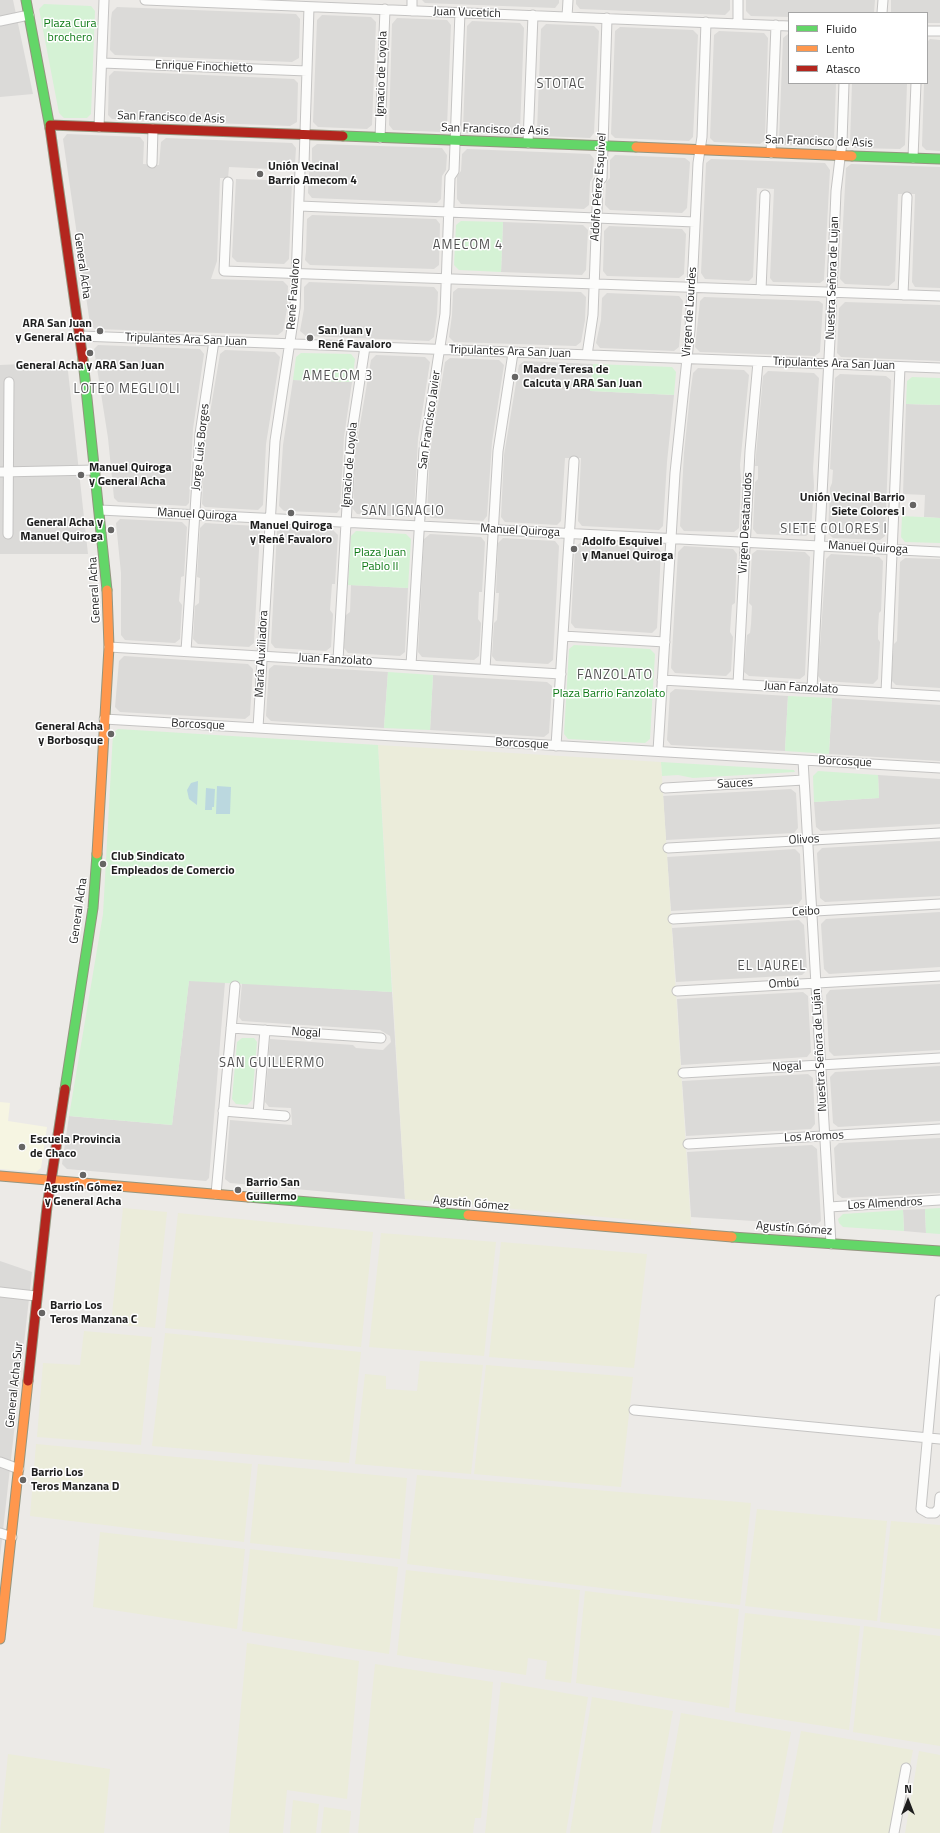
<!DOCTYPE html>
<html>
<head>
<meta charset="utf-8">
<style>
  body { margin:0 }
  #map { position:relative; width:940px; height:1833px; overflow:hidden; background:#eceae7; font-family:"Titillium Web",sans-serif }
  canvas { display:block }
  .legend { position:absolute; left:788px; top:12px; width:140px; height:72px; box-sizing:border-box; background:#fff; border:1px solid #a5a5a5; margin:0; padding:5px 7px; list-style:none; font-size:12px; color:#1e1e1e }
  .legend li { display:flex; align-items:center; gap:8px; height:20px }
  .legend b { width:20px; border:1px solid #a5a5a5 }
  .north { position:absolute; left:888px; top:1781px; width:40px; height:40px; -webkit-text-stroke:3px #fff; paint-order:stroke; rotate:0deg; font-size:11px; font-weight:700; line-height:16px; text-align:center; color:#1e1e1e }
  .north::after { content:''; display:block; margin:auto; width:14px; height:18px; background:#1e1e1e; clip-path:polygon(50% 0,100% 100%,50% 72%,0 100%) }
</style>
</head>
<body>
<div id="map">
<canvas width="940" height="1833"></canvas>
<ul class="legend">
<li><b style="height:5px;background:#63d668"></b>Fluido</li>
<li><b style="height:5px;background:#ff974d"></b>Lento</li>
<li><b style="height:5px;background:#b3261e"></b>Atasco</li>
</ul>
<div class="north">N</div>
</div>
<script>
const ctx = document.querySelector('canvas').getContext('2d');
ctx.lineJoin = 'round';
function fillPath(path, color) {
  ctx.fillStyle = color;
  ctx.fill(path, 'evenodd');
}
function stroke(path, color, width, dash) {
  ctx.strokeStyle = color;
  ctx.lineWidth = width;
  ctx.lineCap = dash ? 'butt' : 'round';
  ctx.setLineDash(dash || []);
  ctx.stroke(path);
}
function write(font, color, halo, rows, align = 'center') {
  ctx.font = font + ' "Titillium Web",sans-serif';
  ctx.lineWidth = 3;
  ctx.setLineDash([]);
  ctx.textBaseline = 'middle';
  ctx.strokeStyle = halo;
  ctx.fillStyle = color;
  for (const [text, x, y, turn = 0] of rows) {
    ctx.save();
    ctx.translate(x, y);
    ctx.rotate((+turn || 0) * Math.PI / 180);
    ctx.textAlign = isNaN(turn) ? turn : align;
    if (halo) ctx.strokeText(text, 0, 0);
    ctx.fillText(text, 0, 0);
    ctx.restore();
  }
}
fillPath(new Path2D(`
  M0,0H13L33,94L0,97Z
  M422,0H559V3L555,8L425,3Z
  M576,0H730V10L725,15L580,9L576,4Z
  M746,0H875L874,13H789V17L751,16L746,11Z
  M891,0H940V23H927V13H891Z
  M117,7L296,14L300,19L299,58L292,62L115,55L110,50L111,19L112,12Z
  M322,15L371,17L376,22L372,125L367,129L318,127L313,122L317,20Z
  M397,18L447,20L451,25L447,127L442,132L393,130L389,125L392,24Z
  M472,21L520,23L524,28L520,130L515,135L467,133L463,128L467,26Z
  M546,24L594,26L599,31L594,133L590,138L541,136L537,131L541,29Z
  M620,27L693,30L698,35L693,137L689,141L615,138L611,134L615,31Z
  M719,31L764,33L768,38L765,140L760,144L714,142L710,138L714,35Z
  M788,34L789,83H836L834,142L829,147L784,145L779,140L783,38Z
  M930,39L940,40V151L926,150L922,146L924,83H927V42Z
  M114,71L294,79L298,83L297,122L290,126L112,119L108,115L109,76Z
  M852,83H907L905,145L900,149L855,148L850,143Z
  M67,134L140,137L144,142L143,164L159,165L161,142L166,138L292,143L296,148L295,164L292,170L229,167L228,178H220L217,261L211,279L283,281L288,286L287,309L283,331L278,335L95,329L90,324L63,139Z
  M317,144L442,148L447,155L446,170L442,176L441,199L437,203L312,198L308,193L309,170L312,164V148Z
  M467,149L590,154L594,159L593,177L590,182L589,205L584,209L461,204L457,199V176L461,171L462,154Z
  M615,155L685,158L690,162L687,208L682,213L610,210L605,205L606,182L610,178V160Z
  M711,159L825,163L830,170L824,280L820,283L773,282L770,278L774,189L757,188L753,277L749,281L705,279L701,273L705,186L706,163Z
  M851,164L940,167V288L915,287L912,282L915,194H898L895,281L889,286L845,284L840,279L846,168Z
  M236,179L292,181L289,259L284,264L237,262L232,257Z
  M312,215L436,219L440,224L439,265L434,269L310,265L305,260L306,252L307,219Z
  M503,222L583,225L588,230L586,270L582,275L501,272Z
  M609,226L682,229L686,234L684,274L679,278L607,276L603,271L604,239V231Z
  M309,282L434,287L438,292L437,314L434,337L429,341L306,336L300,331L304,309V287Z
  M458,288L581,292L586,297L585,320L581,342L576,346L454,342L449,337L452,315L453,292Z
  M607,293L679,296L683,301L679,347L674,351L600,348L596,343L601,320L602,298Z
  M704,297L819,301L823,304L820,352L815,356L700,352L695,347L700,301Z
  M845,302L940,305V361L841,357L837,353L839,308Z
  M98,345L200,349L204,354L193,429L189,503L186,506L118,502L114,498L108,438L94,349Z
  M225,350L275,352L280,357L266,444L263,505L258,510L205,507L202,504L205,442L220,354Z
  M376,355L425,357L430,362L418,439L414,513L409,517L357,514L353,509L356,448L371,360Z
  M450,358L499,360L504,365L492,442L487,516L483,521L431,518L427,513L430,452L445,362Z
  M524,361L593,364L590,391L674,395L667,462L663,526L659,530L582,526L578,521L581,458H565L561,521L557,525L505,522L501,517L504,455L519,365Z
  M67,362L88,554H0V365Z
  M698,368L744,370L749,375L740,465L741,480L739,528L734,532L684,531L680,526L684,453L690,395L693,373Z
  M768,371L814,373L819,378L813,469L814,486L811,532L806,536L757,534L753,529L755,482L758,479V466H755L763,376Z
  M840,374L886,376L891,380L885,536L880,540L833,538L828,533L830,488L832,483L833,470L830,469L835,378Z
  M293,380L352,382L344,437L340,509L337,513L284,511L279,506L283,445Z
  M906,404L940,405V518L924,517L925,495L903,494Z
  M120,519L182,522L187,527L184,576L181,577L179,601L182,605L180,639L175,643L125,640L121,635V573L116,523Z
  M205,523L256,526L260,531L254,643L249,647L198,644L193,639L195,606L199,603L200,578L197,577L200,528Z
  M282,527L333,530L338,535L335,584H332L330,610L333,614L331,647L326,651L275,648L271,643L277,531Z
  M430,534L481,537L485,542L482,592H479L478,619L481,623L479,656L474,660L422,657L418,652L424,539Z
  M503,538L555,541L559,546L553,660L548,664L496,661L492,656L494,623L497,620L499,593H496L498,543Z
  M580,543L657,547L661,552L657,628L652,633L575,628L571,623L575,547Z
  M684,546L733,549L737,554L735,603L732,605L730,632L733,637L731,671L726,676L675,673L671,668L678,552Z
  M757,550L805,552L810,557L805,675L800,679L749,676L744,672L747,635L750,633L751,624L752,606L749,603L752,554Z
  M831,554L879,557L883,561L881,611L879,613L878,628V639L880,642L878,679L873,684L822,681L818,676L826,559Z
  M905,558L940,559V688L896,685L891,680L894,644L897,641L900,562Z
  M351,585L408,588L405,652L400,656L348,653L344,648L346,615L350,612Z
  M124,656L248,664L253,669L250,715L245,719L120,712L115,707L119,661Z
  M274,665L388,672L384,728L271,721L266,716L269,669Z
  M433,675L547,682L552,686L549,733L544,737L430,730Z
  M675,689L788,696L785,751L671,745L667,740L670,693Z
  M832,698L940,705V761L829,754Z
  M878,775L940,779V824L821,831L816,827L814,802L879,798Z
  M791,789L796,793L798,828L794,833L666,840L663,796Z
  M940,841V896L825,902L820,898L817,853L822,848Z
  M795,849L800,854L802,899L798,904L671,911L667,857Z
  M940,912V967L829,974L824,969L821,924L826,919Z
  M799,920L804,925L807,970L802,975L676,982L672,928Z
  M189,980L225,982L209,1178L206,1181L67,1169L62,1164L69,1116L172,1125Z
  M242,983L392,992L405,1199L230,1183L225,1179L230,1120L292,1125L291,1108L269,1107L265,1102L270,1039L353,1045L356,1048L383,1050L391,1042L390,1036L380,1030L242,1021L239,1017Z
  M940,984V1050L834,1056L829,1051L826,995L830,990Z
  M803,992L808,996L811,1052L807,1057L681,1065L677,999Z
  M940,1066V1121L838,1127L833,1123L830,1077L835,1072Z
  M808,1074L813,1078L815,1124L811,1129L686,1136L682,1081Z
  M940,1138V1193L842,1198L837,1194L834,1148L839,1143Z
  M812,1145L817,1149L821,1221L816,1225L691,1217L687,1152Z
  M925,1209L926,1233L904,1231L903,1210Z
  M0,1261L32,1272L0,1557Z`), '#dbdad8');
fillPath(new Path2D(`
  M0,1102L10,1103L8,1121L47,1127L41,1168L36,1172L0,1169Z`), '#f6f5e2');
fillPath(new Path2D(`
  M378,745L661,762L691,1225L405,1199Z
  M123,1208L167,1212L155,1328L111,1324Z
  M178,1213L373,1232L361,1347L165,1328Z
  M381,1233L496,1242L484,1356L369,1347Z
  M501,1242L647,1254L634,1368L489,1357Z
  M84,1331L152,1337L141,1445L37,1437L43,1363L80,1365Z
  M165,1333L361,1352L349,1463L152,1446Z
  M420,1361L483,1365L471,1474L355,1464L365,1374L386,1376V1389L417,1391Z
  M486,1365L633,1377L621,1487L474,1474Z
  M36,1444L252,1464L244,1542L30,1516Z
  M258,1464L407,1478L400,1559L250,1543Z
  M417,1475L751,1503L740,1605L407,1564Z
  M757,1509L887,1521L877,1621L745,1606Z
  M891,1521L940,1525V1629L880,1622Z
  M100,1532L245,1549L237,1629L93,1607Z
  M250,1549L398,1567L389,1654L242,1631Z
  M406,1570L580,1590L571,1683L545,1679L547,1661L528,1658L526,1675L397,1655Z
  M585,1591L739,1609L729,1708L576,1683Z
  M745,1613L860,1626L849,1730L735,1712Z
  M864,1626L940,1636V1746L853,1732Z
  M247,1643L359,1661L347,1799L287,1790L283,1833H229Z
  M375,1664L493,1682L481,1818H475L473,1833H358Z
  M501,1682L588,1697L566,1833H485Z
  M592,1697L673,1711L651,1833H570Z
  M681,1713L791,1732L772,1833H660Z
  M801,1731L913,1750L897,1833H782Z
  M919,1751L940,1755V1833H905Z
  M8,1754L110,1769L104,1833H0Z
  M293,1800L319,1804L316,1833H290Z
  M324,1807L351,1811L349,1833H321Z`), '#ebecda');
fillPath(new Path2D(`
  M44,4L91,6L95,11L91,114L87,118H64L59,113L39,9Z
  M461,221L503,222L501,272L459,270L454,265L456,225Z
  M301,353L351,354L355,359L352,382L293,380L296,357Z
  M593,364L672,367L676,372L674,395L590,391Z
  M912,377L940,378V405L906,404L907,381Z
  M902,516L940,518V543L905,542L901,537Z
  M356,531L406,534L411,539L408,588L348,585L351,536Z
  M574,645L650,649L655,654L650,739L645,743L568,739L564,734L569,649Z
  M388,672L433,675L430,730L384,728Z
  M788,696L832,698L829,754L785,751Z
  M118,729L378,745L392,992L189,981L172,1125L69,1116L103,914L113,733Z
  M661,762L794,770L795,772L693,778L678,775L662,776Z
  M818,771L878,775L879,798L814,802L813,776Z
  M242,1038H254L257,1042L252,1100L247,1105L236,1104L232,1099L237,1042Z
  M940,1208V1234L926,1233L925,1209Z
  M903,1210L904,1231L843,1227L839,1223L838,1219L843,1214Z`), '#d5f2d5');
fillPath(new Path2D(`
  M198,781L197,805L189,799L187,790L191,783Z
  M217,786L231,787L230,814H216Z
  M206,788L215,789L214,807H212V810H205Z`), '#bbd8df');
const street = new Path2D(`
  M145,0L789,26
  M412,11V0
  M882,13L883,0
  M567,17L568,0
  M0,21L29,15
  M738,23V0
  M927,31H940
  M102,63L307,71
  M99,127L104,0
  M380,138L385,9
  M528,143L533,15
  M771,153L776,25
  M913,158L916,83
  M152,163L153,129
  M228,182L224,271L940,296
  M299,206L695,222
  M761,290L765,195
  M903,295L907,197
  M80,336L940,368
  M587,355L593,315L598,182L602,178L607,18
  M0,472L96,470
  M100,510L940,552
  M8,534L9,382
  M563,636L665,642
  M109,647L561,674
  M186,651L200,434L214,341
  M338,660L351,438L365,347
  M411,665L424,450L445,314L450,177L454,171L460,12
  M485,669L498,451L513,353
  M662,680L940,696
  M738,684L750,451L758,362
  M812,689L830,339L836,191L842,142L844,83
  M886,693L900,367
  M104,719L940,768
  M258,728L275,441L295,308L300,170L304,164L309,7
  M556,746L574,461
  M658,751L675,473L690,330L698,163L702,137L706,22
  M803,760L831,1244
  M665,788L804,780
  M668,848L940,833
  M673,919L940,904
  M677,991L940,976
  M231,1028L381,1038
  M683,1073L940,1058
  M223,1111L285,1116
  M258,1114L265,1030
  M688,1144L940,1129
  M216,1194L235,986
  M829,1207L940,1200
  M0,1292L36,1296
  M940,1300L921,1509L928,1513H935L939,1508L940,1497
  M634,1410L940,1439
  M0,1462L19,1469
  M0,1533L12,1537
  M894,1833L906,1768`);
const fast = new Path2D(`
  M26,0L50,128
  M343,136L636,147
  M852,156L940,159
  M83,360L107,590
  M65,1089L93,908L97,854
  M248,1197L468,1215
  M732,1237L940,1251`);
const slow = new Path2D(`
  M636,147L852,156
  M97,854L109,647L107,590
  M0,1176L248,1197
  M468,1215L732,1237
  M0,1639L28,1381`);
const jam = new Path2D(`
  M50,125L343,136
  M50,128L83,360
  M28,1381L47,1207L65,1089`);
stroke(street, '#c5c4c3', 11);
stroke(fast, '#94957f', 11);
stroke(slow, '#94957f', 11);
stroke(jam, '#94957f', 11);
stroke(street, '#fcfcfb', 9);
stroke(fast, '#63d668', 9);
stroke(slow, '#ff974d', 9);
stroke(jam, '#b3261e', 9);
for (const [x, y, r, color] of [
  [260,174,4,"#666564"],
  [100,331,4,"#666564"],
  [310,338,4,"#666564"],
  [90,353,4,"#666564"],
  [515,377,4,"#666564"],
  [81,475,4,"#666564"],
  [913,505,4,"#666564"],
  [291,513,4,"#666564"],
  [111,530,4,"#666564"],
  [574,549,4,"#666564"],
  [111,734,4,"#666564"],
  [103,864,4,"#666564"],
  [22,1147,4,"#666564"],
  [83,1175,4,"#666564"],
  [238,1190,4,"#666564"],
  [42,1313,4,"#666564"],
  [23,1480,4,"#666564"]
]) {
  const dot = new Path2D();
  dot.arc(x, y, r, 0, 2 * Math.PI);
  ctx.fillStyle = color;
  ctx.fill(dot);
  stroke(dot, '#fff', 1.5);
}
write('12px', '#1e1e1e', '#fff', [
  ["Juan Vucetich",467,13,2],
  ["Enrique Finochietto",204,67,2],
  ["Ignacio de Loyola",382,74,-88],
  ["San Francisco de Asis",171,118,2],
  ["San Francisco de Asis",495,130,2],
  ["San Francisco de Asis",819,142,2],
  ["Adolfo Pérez Esquivel",599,187,-86],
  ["General Acha",82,266,82],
  ["Nuestra Señora de Lujan",833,278,-88],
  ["René Favaloro",294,294,-86],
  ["Virgen de Lourdes",690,312,-86],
  ["Tripulantes Ara San Juan",186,340,2],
  ["Tripulantes Ara San Juan",510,352,2],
  ["Tripulantes Ara San Juan",834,364,2],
  ["San Francisco Javier",430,420,-82],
  ["Jorge Luis Borges",201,447,-84],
  ["Ignacio de Loyola",350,465,-85],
  ["Manuel Quiroga",197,515,3],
  ["Virgen Desatanudos",746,523,-87],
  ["Manuel Quiroga",520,531,3],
  ["Manuel Quiroga",868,548,3],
  ["General Acha",95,590,-93],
  ["María Auxiliadora",262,654,-87],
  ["Juan Fanzolato",335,660,3],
  ["Juan Fanzolato",801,688,3],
  ["Borcosque",198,725,3],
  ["Borcosque",522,744,3],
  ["Borcosque",845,762,3],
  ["Sauces",735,784,-3],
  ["Olivos",804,840,-3],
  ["General Acha",79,911,-82],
  ["Ceibo",806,912,-3],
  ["Ombú",784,984,-3],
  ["Nogal",306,1033,4],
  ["Nuestra Señora de Luján",820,1050,-93],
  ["Nogal",787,1067,-3],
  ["Los Aromos",814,1137,-3],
  ["Agustín Gómez",471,1204,5],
  ["Los Almendros",885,1204,-3],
  ["Agustín Gómez",794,1229,4],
  ["General Acha Sur",15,1385,-84]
]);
write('12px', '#0e7a16', '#fff', [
  ["Plaza Cura",70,24],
  ["brochero",70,38],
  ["Plaza Juan",380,553],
  ["Pablo II",380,567],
  ["Plaza Barrio Fanzolato",609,694]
]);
write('bold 12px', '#1e1e1e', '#fff', [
  ["Unión Vecinal",268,167],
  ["Barrio Amecom 4",268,181],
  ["ARA San Juan",92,324,"right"],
  ["y General Acha",92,338,"right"],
  ["San Juan y",318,331],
  ["René Favaloro",318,345],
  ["General Acha y ARA San Juan",90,366,"center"],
  ["Madre Teresa de",523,370],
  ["Calcuta y ARA San Juan",523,384],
  ["Manuel Quiroga",89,468],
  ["y General Acha",89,482],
  ["Unión Vecinal Barrio",905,498,"right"],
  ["Siete Colores I",905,512,"right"],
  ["General Acha y",103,523,"right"],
  ["Manuel Quiroga",103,537,"right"],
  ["Manuel Quiroga",291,526,"center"],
  ["y René Favaloro",291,540,"center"],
  ["Adolfo Esquivel",582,542],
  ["y Manuel Quiroga",582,556],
  ["General Acha",103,727,"right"],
  ["y Borbosque",103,741,"right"],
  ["Club Sindicato",111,857],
  ["Empleados de Comercio",111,871],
  ["Escuela Provincia",30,1140],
  ["de Chaco",30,1154],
  ["Barrio San",246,1183],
  ["Guillermo",246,1197],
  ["Agustín Gómez",83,1188,"center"],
  ["y General Acha",83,1202,"center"],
  ["Barrio Los",50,1306],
  ["Teros Manzana C",50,1320],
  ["Barrio Los",31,1473],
  ["Teros Manzana D",31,1487]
], 'left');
ctx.letterSpacing = '1px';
write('13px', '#515151', '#fff', [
  ["STOTAC",561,85],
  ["AMECOM 4",468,246],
  ["AMECOM 3",338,377],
  ["LOTEO MEGLIOLI",127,390],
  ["SAN IGNACIO",403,512],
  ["SIETE COLORES I",834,530],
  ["FANZOLATO",615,676],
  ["EL LAUREL",772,967],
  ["SAN GUILLERMO",272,1064]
]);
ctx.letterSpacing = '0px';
</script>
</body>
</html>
